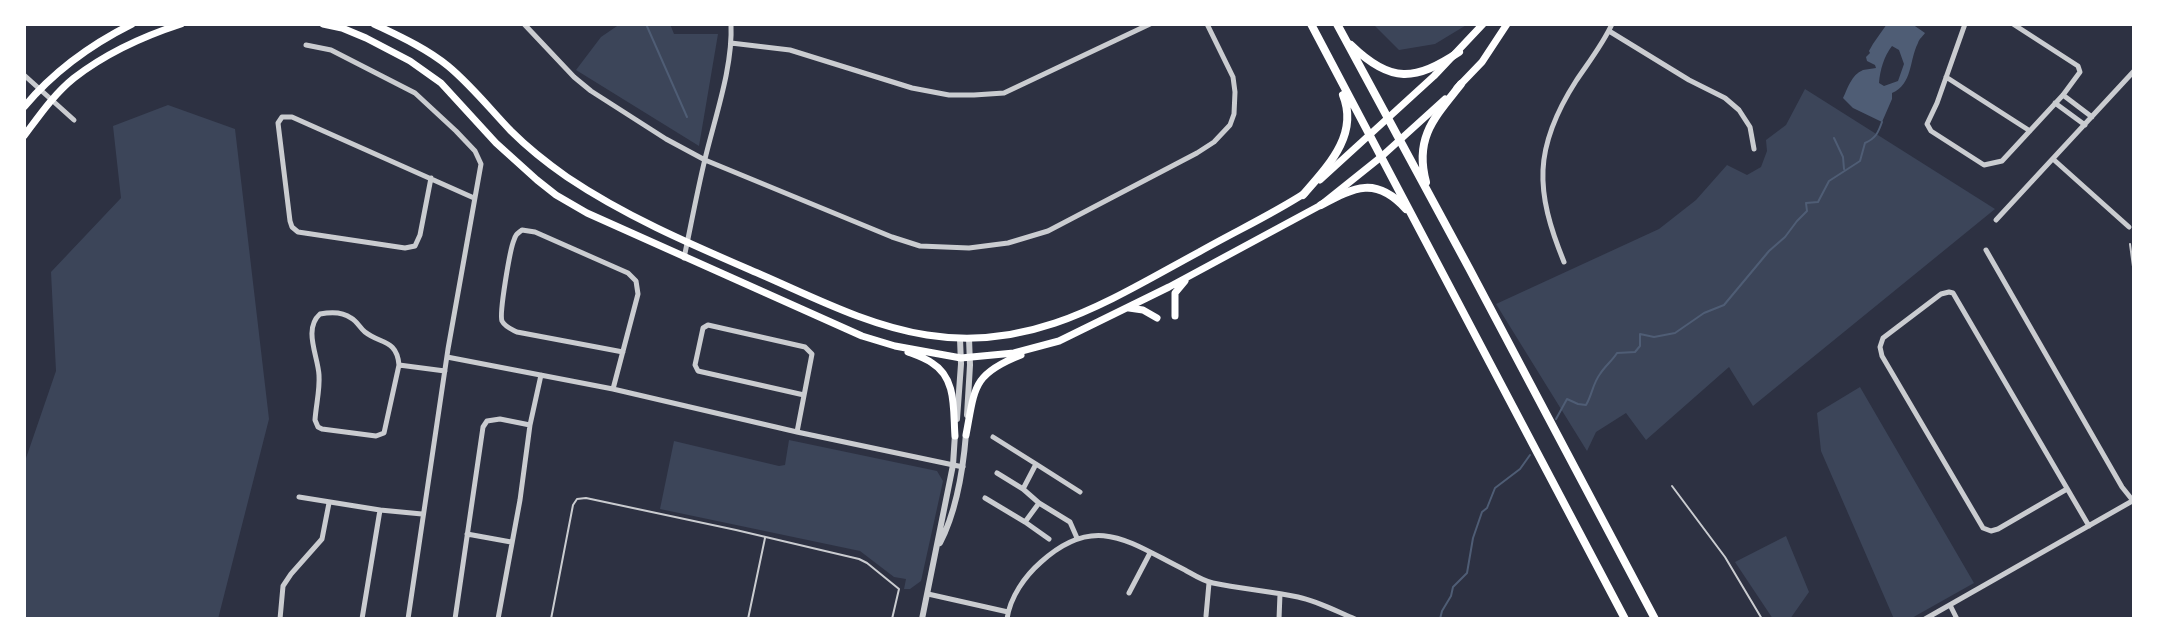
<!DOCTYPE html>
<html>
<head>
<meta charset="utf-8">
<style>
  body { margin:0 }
  #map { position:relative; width:2158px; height:643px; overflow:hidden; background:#2d3142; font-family:Signika,sans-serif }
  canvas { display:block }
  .frame { position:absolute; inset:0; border:26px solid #fff; pointer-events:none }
</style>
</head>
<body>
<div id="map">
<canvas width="2158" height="643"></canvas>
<div class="frame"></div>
</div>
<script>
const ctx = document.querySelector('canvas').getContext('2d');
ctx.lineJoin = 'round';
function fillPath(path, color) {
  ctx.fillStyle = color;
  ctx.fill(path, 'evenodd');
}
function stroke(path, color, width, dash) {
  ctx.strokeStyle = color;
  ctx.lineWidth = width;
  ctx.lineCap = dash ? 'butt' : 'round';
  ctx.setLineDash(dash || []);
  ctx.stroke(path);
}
fillPath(new Path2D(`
  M620,24H670L674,34H718L699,146L576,70L601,37Z
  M1373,24H1468L1435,44L1399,50Z
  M1805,89L1995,209L1753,406L1729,367L1646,440L1626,413L1596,432L1587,451L1496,304L1659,229L1696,200L1727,165L1747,175L1761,167L1767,151L1766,140L1786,125Z
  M168,105L235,129L269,419L218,619H24V464L56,371L51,272L121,198L113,126Z
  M1860,387L1974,583L1910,619H1894L1821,451L1817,413Z
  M789,440L937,471L943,481L921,581L910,589H904L906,579L894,577L860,551L660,509L674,441L779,466L785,465Z
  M1786,536L1809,592L1790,619H1773L1735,562Z`), '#3c4559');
fillPath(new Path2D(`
  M1887,24H1912L1925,33C1923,36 1919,39 1918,43C1909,60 1913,84 1892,93V99L1882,122L1853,108L1843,98C1848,88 1851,75 1863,70C1867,69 1872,69 1876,68L1875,65L1867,61L1866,57L1870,53L1869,51C1874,41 1881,33 1887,24ZM1892,46L1899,50L1904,64L1898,81L1884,86L1879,83C1880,70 1884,56 1892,46Z`), '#4f5d75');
stroke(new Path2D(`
  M646,24L687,117
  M1834,138L1843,157L1844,169
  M1556,419L1567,399L1578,404L1586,405C1592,395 1593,383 1600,374C1605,366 1612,361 1617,353L1635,352L1640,346V334L1654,337L1675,333L1704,313L1724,305L1769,251L1785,237L1797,221L1807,211L1806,203L1818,202L1829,181L1860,161L1865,143C1876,138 1878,133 1882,122
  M1440,619L1442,611L1451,596L1453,587L1467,573L1473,538L1482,512L1487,508L1495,488L1520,469L1530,455`), '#4f5d75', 2);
stroke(new Path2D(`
  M2130,244L2134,274
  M1672,486L1725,557L1762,619
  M551,619L573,505L577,499L586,498L736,530L859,559L867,563L899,589L892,619
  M748,619L765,538`), '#caccd0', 2);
stroke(new Path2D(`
  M524,24L574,77L591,91L666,139L705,160L892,237L920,246L969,248L1008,243L1048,231L1197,153L1214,142L1230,125L1234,114L1235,92L1233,77L1207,24
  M1965,24L1937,103L1927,124L1931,131L1984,165L2002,161L2063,95L2080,72L2078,66L2013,24
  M1609,31L1689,80L1725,98L1739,110L1750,127L1754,149
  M731,43L790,50L912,88L949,95H974L1004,93L1150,24
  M306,45L331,50L415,93L456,131L475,151L481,164L448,349L408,619
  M24,75L74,120
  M1946,77L2030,131
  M2063,95L2092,117
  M2055,103L2085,125
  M2053,159L2129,227
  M431,178L420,235L415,246L405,248L298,232L292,227L290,221L278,123L282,117H292L474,198
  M1996,220L2134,71
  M1986,250L2122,487L2134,502
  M684,258C691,225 697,192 705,159C715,117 733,67 731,24
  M1564,262C1535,191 1533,148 1576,81C1588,63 1603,44 1612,24
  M447,357L613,389L797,432L963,467
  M399,365L384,433L376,436L322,429L318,427L315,420C316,405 320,390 319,375C318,356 303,329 320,314C330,312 343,312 351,318C357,321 360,328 365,332C380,344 397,339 399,365L445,371
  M613,389L638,294L636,281L628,273L535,232L522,230C517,234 516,234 514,240C510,249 499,314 502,321C505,327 511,329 517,332L623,352
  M797,432L812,354L805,347L708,325L703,328L695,365L698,371L804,395
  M993,437L1036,464
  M997,473L1023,489L1039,503L1070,522L1077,538
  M1023,489L1036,464L1080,492
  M2067,489L1998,529L1991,531L1983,528L1882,356L1880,347L1883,338L1941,294L1949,292L1953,293L2089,526
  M299,497L380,510L422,514
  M985,498L1025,522L1039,503
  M1025,522L1049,539
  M467,534L511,542
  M1129,593L1150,553
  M928,594L1008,612
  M1950,605L1957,619
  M1206,616L1209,583
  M280,619L283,586L291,574L322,539L329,503
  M362,619L380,510
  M455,619L483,427L487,421L500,419L530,425
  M498,619L520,500L530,425L541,375
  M1007,619C1010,597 1025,576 1041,562C1096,512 1130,543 1185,570C1194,575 1203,581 1213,583C1241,589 1270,591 1298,597C1317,601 1336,611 1355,619
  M1279,619L1280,594
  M1925,619L2134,500`), '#caccd0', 5);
stroke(new Path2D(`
  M967,415L970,365L969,338
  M957,419L961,364L960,339
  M940,543C957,510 963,471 966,434
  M922,619L953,465L955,434`), '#caccd0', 6);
stroke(new Path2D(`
  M323,24L342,28L366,38L410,61L441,83L496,143L537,180L556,195L587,213L862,336L895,346L961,358L1014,353L1059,341L1169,287L1321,205L1381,157L1445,99
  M374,24C399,36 426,48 448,66C471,85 490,109 511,131C528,148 547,163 567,177C628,218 695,246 762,275C815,298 869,326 927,335C1033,352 1110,300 1199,252C1234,232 1271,215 1305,193
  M1457,88L1482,62L1507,24
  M24,107C54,71 90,45 132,24
  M24,136C39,116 54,94 74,78C105,54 144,36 181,24
  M1320,180L1434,76L1483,24
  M1129,308L1143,310L1157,318
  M1175,316V293L1185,281
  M908,352C916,355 925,358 932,363C957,378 953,411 955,436
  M966,435C975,388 972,374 1021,355`), '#fff', 7);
stroke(new Path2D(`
  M1311,24L1625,619
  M1337,24L1469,268L1655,619
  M1351,45C1391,84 1415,81 1459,52
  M1426,182C1414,137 1435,117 1461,84
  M1303,195C1328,166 1359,135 1343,95
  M1321,205C1355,187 1376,176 1406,209`), '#fff', 8);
</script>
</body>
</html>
